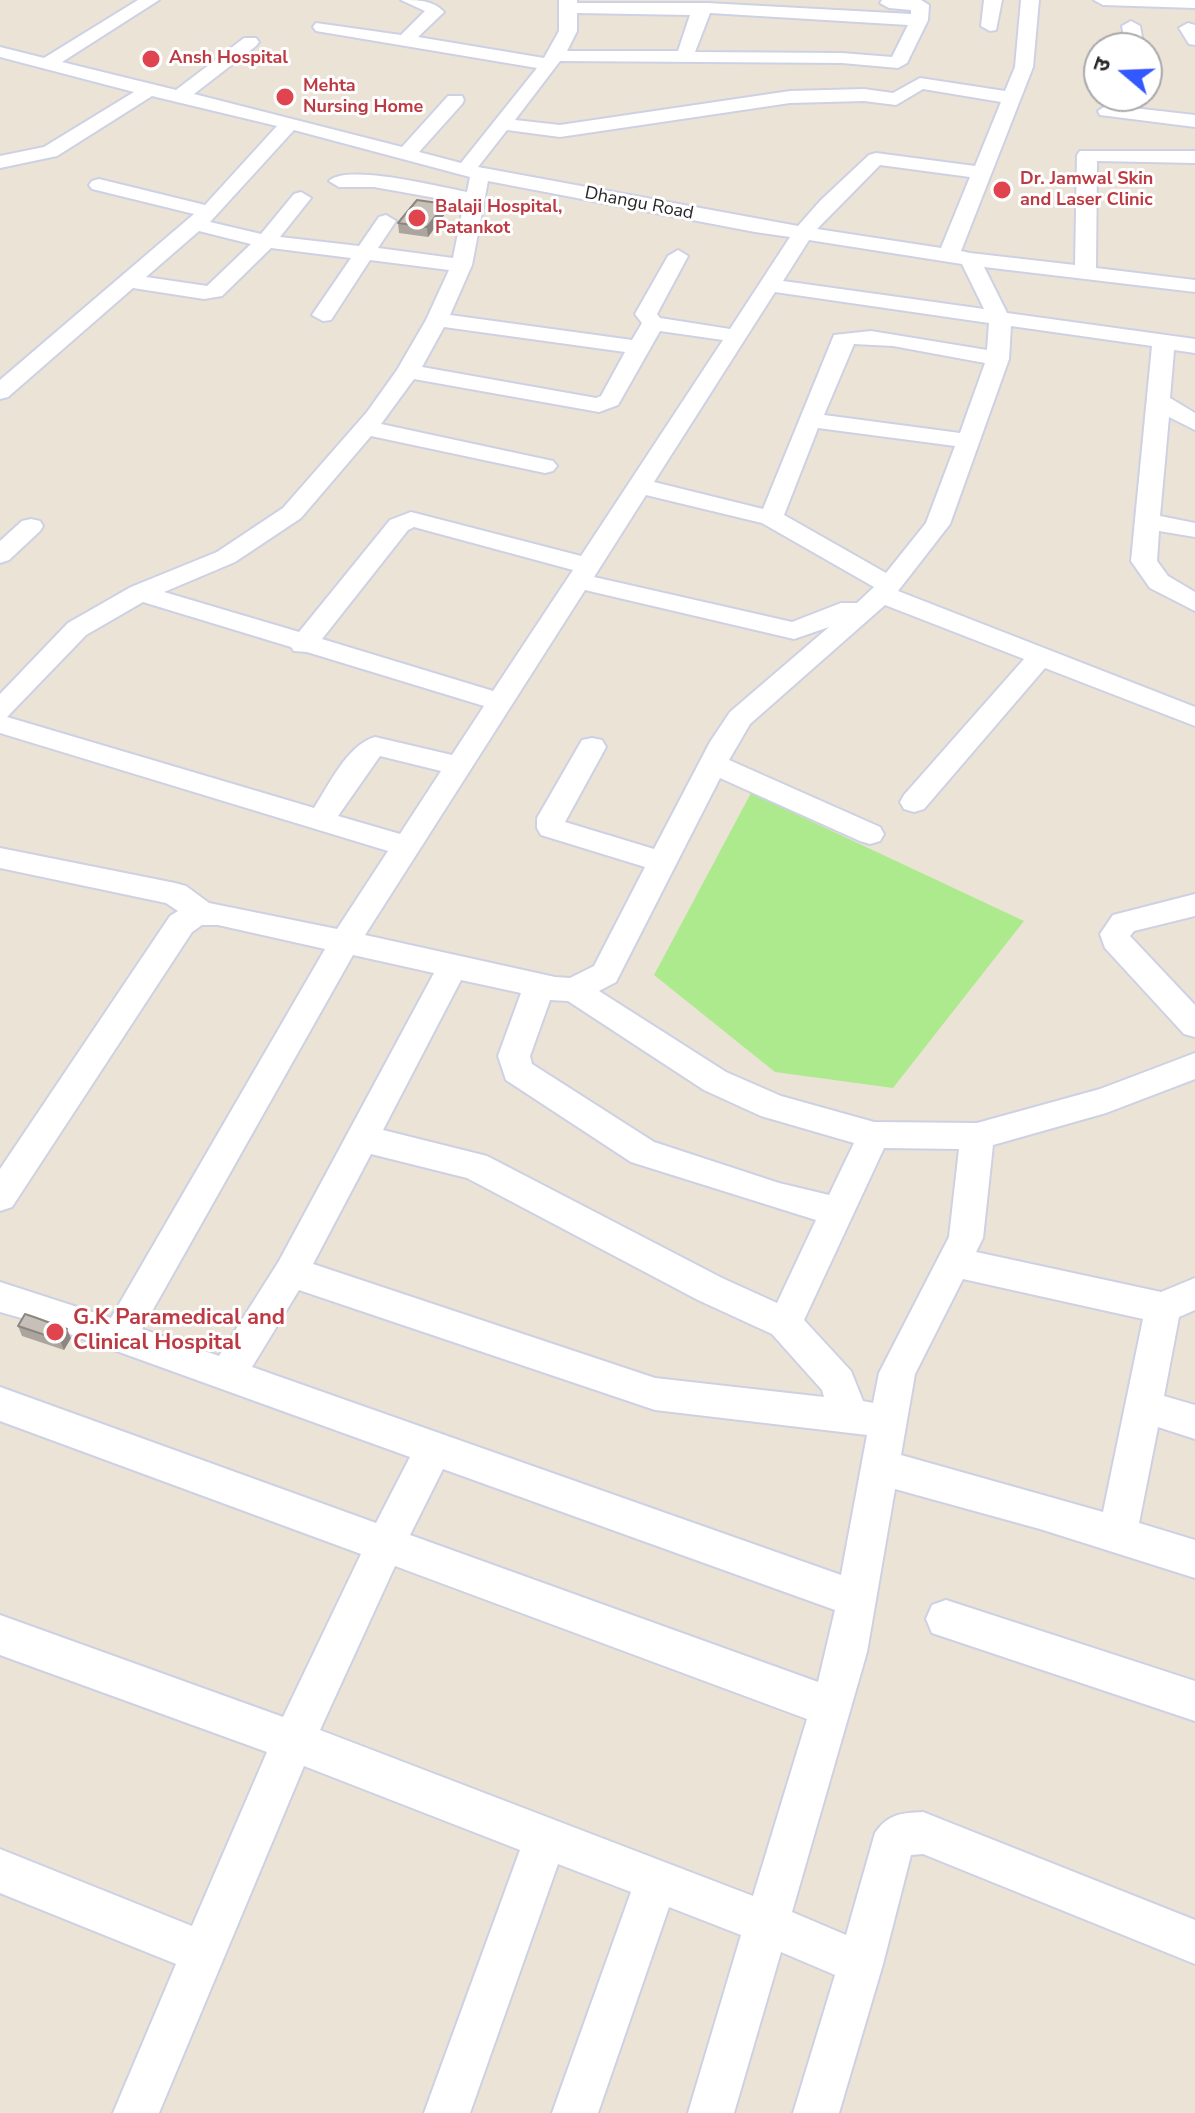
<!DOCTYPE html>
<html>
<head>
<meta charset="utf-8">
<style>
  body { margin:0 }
  #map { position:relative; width:1195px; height:2113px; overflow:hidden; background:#ece3d7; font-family:"Nunito Sans","Noto Sans Devanagari",sans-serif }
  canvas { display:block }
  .north { position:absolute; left:1083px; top:32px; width:80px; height:80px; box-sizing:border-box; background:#fff; border:2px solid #a9a9a9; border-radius:50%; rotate:289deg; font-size:22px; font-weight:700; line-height:32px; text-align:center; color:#282828 }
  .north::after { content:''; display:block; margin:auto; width:28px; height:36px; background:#3258ff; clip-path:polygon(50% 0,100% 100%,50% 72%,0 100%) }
</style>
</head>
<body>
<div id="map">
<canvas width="1195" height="2113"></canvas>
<div class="north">उ</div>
</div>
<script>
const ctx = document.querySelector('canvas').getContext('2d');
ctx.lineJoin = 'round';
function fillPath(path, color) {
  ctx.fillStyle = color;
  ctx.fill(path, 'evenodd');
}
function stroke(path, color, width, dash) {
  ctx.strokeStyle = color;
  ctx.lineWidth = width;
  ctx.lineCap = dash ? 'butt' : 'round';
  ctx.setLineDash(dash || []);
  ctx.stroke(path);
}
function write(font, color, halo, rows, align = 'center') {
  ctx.font = font + ' "Nunito Sans",sans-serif';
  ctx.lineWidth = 6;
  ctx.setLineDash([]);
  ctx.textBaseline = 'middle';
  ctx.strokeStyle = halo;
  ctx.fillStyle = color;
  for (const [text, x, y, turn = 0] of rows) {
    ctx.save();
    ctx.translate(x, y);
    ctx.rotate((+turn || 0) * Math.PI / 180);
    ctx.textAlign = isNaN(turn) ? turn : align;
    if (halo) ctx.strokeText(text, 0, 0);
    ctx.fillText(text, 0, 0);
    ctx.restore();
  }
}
fillPath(new Path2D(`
  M751,793L1024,921L893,1088L775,1072L654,975Z`), '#adea8d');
const minor = new Path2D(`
  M138,0H159L62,62L176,90L244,38H256L259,42L256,46L194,94L402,147L448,96H462L464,100L462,104L419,152L461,163L537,68L322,32L316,31L313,27L316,23L401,35L425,11L401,0C418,0 433,0 444,12L418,37L544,58L559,31V0H577V3H707L911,14V10L889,8L880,3L882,0H921L929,5L928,20L907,63L898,68L842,63L560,61L515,120L560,125L790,91L864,89L893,93L920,78L1005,91L1015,67L1021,0H1039L1033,67L961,251L970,253L1075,265L1077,155L1080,151H1195V163L1097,161L1096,268L1195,280V292L984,267L1007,313L1195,339V353L1174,350L1170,398L1195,413V430L1169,417L1160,516L1195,523V537L1159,531L1157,561L1168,576L1195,592V611L1150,588L1131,561L1152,346L1011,326L1009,359L950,524L898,591L1195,707V726L1045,668L924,809L914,812L904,809L900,802L904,795L1024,659L885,605L750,724L729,760L880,827L884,834L880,841L870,844L860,841L720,778L616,982L599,991L726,1072L781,1096L874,1122L977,1123L1100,1089L1195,1053V1079L1106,1113L993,1145L983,1238L976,1252L1161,1292L1195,1278V1310L1179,1317L1164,1396L1195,1405V1439L1158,1427L1139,1523L1195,1540V1578L1040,1529L895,1489L867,1652L792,1912L846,1935L875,1833C888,1814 901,1813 923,1812L1195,1920V1964L923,1854L911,1855L883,1964L839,2113H793L835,1975L781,1952L734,2113H688L741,1935L669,1907L598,2113H552L631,1892L558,1864L470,2113H424L520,1850L304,1766L159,2113H113L176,1964L0,1893V1849L192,1926L267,1752L0,1655V1615L283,1717L361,1554L0,1421V1387L376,1523L410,1457L39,1323L0,1312V1282L111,1318L325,949L218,925H202L192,932L12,1207L0,1211V1169L170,916L178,911L166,903L0,868V848L175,883L186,886L209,903L337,929L388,851L0,733V694L68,623L131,587L217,552L283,508L367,412L397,370L426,320L449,270L370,260L331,320L323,321L312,315L351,258L271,248L222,296L204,299L133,288L8,397L0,399V380L194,214L92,189L89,185L92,181L99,179L205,205L277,126L152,96L57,156L0,168V156L44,147L134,92L0,57V47L44,58ZM577,13L690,15L678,51H567L577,31ZM710,13L908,25L892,57L842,53L695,52ZM923,89L1001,102L975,166L876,153L869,155L820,201L798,226L478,167L507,130L560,137L790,103L864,101L896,105ZM294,130L470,177L467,192C441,187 346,163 329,181L339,187H374L464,203L453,258L378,248L396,221L386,215L379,217L359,246L280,237L311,198L301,192L294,194L261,234L210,222ZM880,165L970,177L941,248L817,229ZM488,181L755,232L790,237L730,329L660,318L657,314L688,256L678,250L668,256L635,314L642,323L632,340L450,315L472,265ZM199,231L251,244L207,286L146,277ZM809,240L962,264L984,309L783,281ZM775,292L989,323L987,350L871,331L834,335L763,509L654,482ZM444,327L625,352L601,396L596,398L422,367ZM660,331L723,340L581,556L411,512L390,520L299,632L164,592L235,562L301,518L371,436L545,473L553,471L557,466L553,461L381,424L414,379L599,412L618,405ZM854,344L893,346L985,363L960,433L824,415ZM818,428L955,446L926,523L886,573L784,515ZM646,495L762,523L874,587L857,603H841L792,622L594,577ZM414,527L573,570L493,691L322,639L408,530ZM585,590L794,639L829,627L730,712L710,742L654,849L565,822L606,747L602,740L592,738L582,740L537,818V828L541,835L645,867L594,966L570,978L555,977L365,935ZM143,602L291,647L294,651L307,652L484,706L452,755L375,737C347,745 329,785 314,808L7,717L86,635ZM380,756L441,771L400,834L338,816ZM353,955L434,973L279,1261L219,1356L142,1329ZM461,980L521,993L498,1056L506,1080L631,1162L816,1220L777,1303L722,1278L487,1156L383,1130ZM550,1000L568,1001L704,1090L761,1116L854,1143L829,1195L779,1183L654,1142L532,1064L530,1056ZM884,1148L959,1149L949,1237L879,1373L873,1403L863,1401L851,1371L804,1320ZM371,1154L467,1178L698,1300L772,1334L822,1390L824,1397L655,1378L313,1264ZM963,1279L1143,1319L1103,1512L901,1455L915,1374ZM299,1290L655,1410L867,1435L841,1575L252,1367ZM443,1469L835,1610L818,1682L410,1535ZM395,1566L807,1719L753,1896L320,1730Z
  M984,0H1002L996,30L990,31L981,26Z
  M1094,0H1195V8L1103,5Z
  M1131,21L1140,26L1144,48H1126L1122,26Z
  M1188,23L1195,25V45L1189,44L1179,28Z
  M1107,105L1195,115V127L1100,115L1098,111Z
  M31,519L40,521L43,526L40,531L9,560L0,563V541L22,521Z
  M1195,894V916L1134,931L1130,936L1195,1005V1037L1184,1034L1105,948L1100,934L1113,915Z
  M946,1600L1195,1681V1721L932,1633L926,1619L932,1605Z`);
stroke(minor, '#cdd1e3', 4);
fillPath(minor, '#fff');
fillPath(new Path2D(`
  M445,214L428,237L399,233L398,223Z
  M18,1326L71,1338L64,1350L22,1336Z`), '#aba59e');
fillPath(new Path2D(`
  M445,204V214L428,237L427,227Z
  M67,1329L71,1338L64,1350L60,1340Z`), '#8b8681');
const building = new Path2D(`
  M417,200L445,204L427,227L398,223Z
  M25,1314L34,1317L67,1329L60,1340L18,1326Z`);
fillPath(building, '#c7c0b8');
stroke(building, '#8b8681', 2);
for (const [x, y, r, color] of [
  [151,59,10,"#e0444e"],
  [285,97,10,"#e0444e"],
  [1002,190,10,"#e0444e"],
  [417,218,10,"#e0444e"],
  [55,1332,10,"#e0444e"]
]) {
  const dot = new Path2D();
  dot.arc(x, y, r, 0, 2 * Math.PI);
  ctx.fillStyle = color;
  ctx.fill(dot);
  stroke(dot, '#fff', 3);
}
write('bold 18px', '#be3a42', '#fff', [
  ["Ansh Hospital",169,59],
  ["Mehta",303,87],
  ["Nursing Home",303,108],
  ["Dr. Jamwal Skin",1020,180],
  ["and Laser Clinic",1020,201],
  ["Balaji Hospital,",435,208],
  ["Patankot",435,229]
], 'left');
write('18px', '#282828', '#fff', [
  ["Dhangu Road",639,204,11]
]);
write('bold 22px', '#be3a42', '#fff', [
  ["G.K Paramedical and",73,1319],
  ["Clinical Hospital",73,1344]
], 'left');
</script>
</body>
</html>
